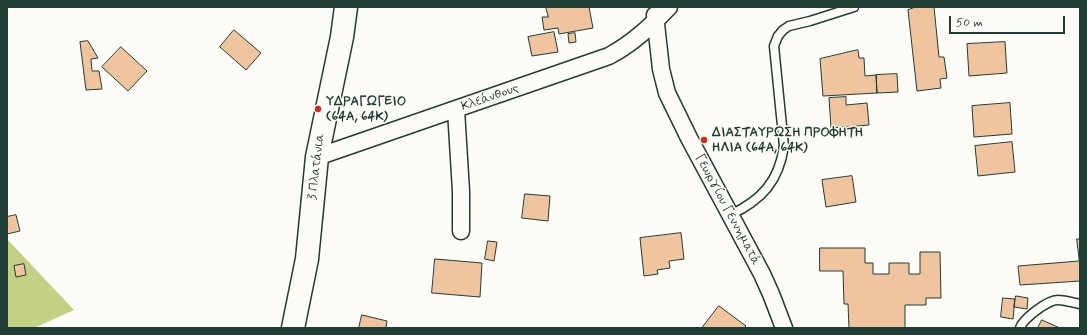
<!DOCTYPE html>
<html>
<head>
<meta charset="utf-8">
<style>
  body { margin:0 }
  #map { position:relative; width:1087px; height:335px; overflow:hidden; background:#fdfcf7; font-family:Mynerve,sans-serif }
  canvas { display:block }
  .frame { position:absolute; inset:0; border:8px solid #1f3d34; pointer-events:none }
  .scale { position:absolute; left:949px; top:16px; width:116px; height:18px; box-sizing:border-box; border:2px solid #1f3d34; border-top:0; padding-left:5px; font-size:12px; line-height:14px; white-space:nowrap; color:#1f3d34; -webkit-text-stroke:3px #fdfcf7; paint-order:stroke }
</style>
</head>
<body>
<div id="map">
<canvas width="1087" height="335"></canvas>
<div class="frame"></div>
<div class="scale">50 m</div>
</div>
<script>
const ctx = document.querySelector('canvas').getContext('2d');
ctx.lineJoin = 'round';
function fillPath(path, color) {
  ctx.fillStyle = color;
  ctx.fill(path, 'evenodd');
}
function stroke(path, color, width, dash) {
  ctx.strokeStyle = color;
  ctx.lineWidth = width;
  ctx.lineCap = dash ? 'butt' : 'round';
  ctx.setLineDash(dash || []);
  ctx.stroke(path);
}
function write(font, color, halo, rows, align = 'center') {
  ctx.font = font + ' Mynerve,sans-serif';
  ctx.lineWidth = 3;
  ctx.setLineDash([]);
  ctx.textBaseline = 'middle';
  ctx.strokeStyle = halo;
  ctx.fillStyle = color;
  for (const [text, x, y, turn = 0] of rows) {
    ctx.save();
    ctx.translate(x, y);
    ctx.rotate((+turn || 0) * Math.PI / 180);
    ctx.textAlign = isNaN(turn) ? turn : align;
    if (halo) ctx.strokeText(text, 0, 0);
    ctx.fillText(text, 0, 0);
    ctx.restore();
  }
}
fillPath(new Path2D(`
  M7,239L74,310L34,328H7Z`), '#c4d184');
const building = new Path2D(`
  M546,7H589L593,28L559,34L558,28L544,30L542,17H548Z
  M916,7H934L939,57H944L947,78L940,79L941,88L917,91L908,10Z
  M234,30L261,53L246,70L220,47Z
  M554,32L558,52L532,56L528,37Z
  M575,33L576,42L569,43L568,34Z
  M88,41L98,58L91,59L92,71H99L102,89L86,90L80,42Z
  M1005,42L1007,73L969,76L967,44Z
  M121,47L147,71L128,91L102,67Z
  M858,50L859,58H864L865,76L876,75L877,93L823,96L820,59Z
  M897,74L898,92L877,93L876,75Z
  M846,97V105L867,103L869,125L831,128L829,98Z
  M1010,103L1012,134L974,137L972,106Z
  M1012,142L1015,172L978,176L975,146Z
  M852,176L856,202L826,207L822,180Z
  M525,194L550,196L548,221L522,218Z
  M16,215L20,231L7,234V217Z
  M681,233L684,259L669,261L670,268L657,270L658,274L644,276L640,238Z
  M1077,239H1080V281L1020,285L1018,266L1079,261Z
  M488,241L497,242L494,261L485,259Z
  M820,248H865V263H873V274H889V263H909V274H920V252H940L941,298H926V305H905V328H849L848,304H844L843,271H820Z
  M435,259L482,263L480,297L432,293Z
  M24,264L26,275L16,277L14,266Z
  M1016,296L1028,298L1027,309L1014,307Z
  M1003,298L1015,299L1013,319L1001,317Z
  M719,306L746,326L744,328H702Z
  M362,315L387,321L386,328H359Z
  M1042,320L1060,328H1038Z`);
fillPath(building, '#f1c4a0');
stroke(building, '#1f3d34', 1);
const lane = new Path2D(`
  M730,215C762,200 779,181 784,146L774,46L778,36L783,30L789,26L810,21L854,7
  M1020,328C1023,319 1047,300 1058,300C1065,300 1073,303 1080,304`);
const street = new Path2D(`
  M655,15L661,69L667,93L689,138L762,274L771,294L784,328
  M456,110L461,191V231
  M317,157L609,56C633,43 650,27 669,7`);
const secondary = new Path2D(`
  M293,328L307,259L317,157L342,37L346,7`);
stroke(lane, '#1f3d34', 11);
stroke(street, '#1f3d34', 19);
stroke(secondary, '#1f3d34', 25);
stroke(lane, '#fdfcf7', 8);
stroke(street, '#fdfcf7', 16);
stroke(secondary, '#fdfcf7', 22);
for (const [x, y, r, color] of [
  [318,109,4,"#c8321e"],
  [704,140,4,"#c8321e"]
]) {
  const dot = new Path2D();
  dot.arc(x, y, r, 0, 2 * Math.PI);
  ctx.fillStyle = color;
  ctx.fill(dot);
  stroke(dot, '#fdfcf7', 1.5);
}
write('13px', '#1f3d34', '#fdfcf7', [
  ["Κλεάνθους",490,98,-19],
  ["3 Πλατάνια",317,167,-83],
  ["Γεωργίου Γεννηματά",727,210,62]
]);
write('bold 13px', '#1f3d34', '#fdfcf7', [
  ["ΥΔΡΑΓΩΓΕΙΟ",326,102],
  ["(64Α, 64Κ)",326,117],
  ["ΔΙΑΣΤΑΥΡΩΣΗ ΠΡΟΦΗΤΗ",712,133],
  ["ΗΛΙΑ (64Α, 64Κ)",712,148]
], 'left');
</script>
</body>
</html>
